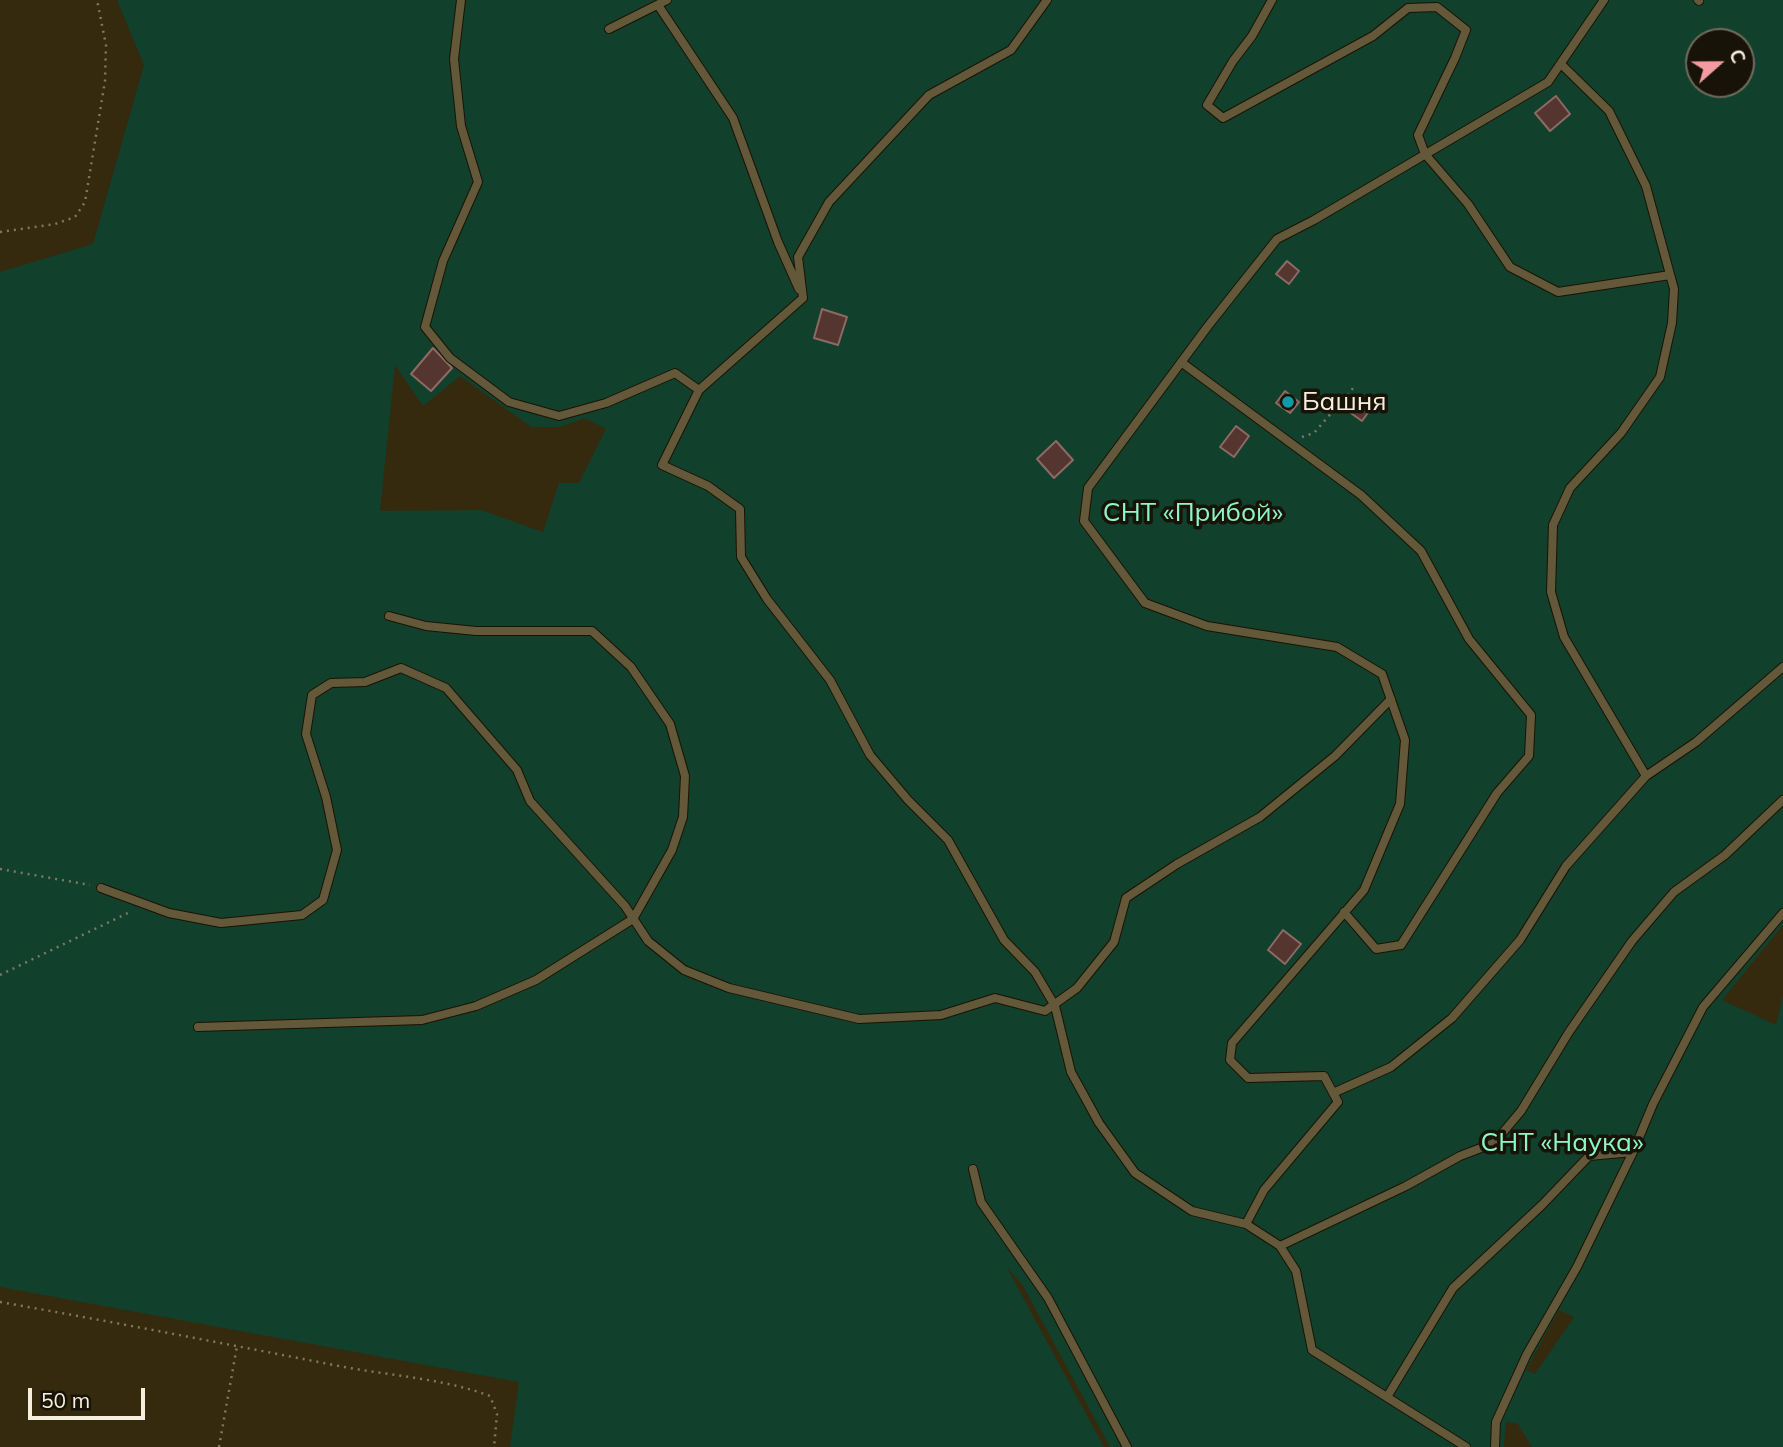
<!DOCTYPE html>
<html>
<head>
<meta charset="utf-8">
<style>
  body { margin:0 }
  #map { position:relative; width:1783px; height:1447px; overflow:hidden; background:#352a0d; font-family:Mulish,sans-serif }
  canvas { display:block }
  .north { position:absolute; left:1685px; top:28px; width:70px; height:70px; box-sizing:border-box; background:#181308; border:2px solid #716b5e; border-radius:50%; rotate:69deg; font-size:19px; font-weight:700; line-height:28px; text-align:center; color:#f6efde }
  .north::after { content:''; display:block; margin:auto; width:24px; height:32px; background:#f49aa0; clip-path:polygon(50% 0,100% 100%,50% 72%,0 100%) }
  .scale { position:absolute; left:28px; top:1388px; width:117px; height:32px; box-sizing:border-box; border:4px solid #f6efde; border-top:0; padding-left:9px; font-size:21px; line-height:24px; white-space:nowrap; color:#f6efde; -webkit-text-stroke:5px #181308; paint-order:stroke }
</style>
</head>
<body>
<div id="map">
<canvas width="1783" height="1447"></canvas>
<div class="north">С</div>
<div class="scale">50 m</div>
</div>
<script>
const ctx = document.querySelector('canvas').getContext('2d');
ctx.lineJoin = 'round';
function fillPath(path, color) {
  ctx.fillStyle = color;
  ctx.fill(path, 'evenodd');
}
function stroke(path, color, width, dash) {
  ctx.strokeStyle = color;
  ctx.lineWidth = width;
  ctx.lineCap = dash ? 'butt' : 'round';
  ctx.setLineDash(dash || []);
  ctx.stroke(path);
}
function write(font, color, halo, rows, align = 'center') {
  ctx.font = font + ' Mulish,sans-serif';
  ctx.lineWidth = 7;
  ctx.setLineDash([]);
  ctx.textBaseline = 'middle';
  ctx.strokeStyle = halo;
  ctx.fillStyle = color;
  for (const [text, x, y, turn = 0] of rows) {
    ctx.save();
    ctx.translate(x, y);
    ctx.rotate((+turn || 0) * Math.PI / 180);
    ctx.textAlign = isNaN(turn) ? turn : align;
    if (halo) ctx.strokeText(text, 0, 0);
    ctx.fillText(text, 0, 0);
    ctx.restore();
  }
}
fillPath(new Path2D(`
  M117,0H1783V925L1722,1000L1776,1025L1783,996V1447H1532L1518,1424L1506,1422L1504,1447H1110L1023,1286L1006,1266L1104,1447H510L519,1382L0,1287V272L93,244L144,65ZM1699,42H1741V84H1699ZM395,365L423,406L460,376L531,427H560L585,418L606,429L579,483H559L543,532L481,510L380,511ZM1559,1310L1574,1317L1535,1374L1526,1370Z`), '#11402d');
const building = new Path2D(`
  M1556,96L1570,114L1550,131L1535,113Z
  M1287,261L1299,271L1289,284L1276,274Z
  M822,309L847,317L838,345L814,338Z
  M433,348L452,368L431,391L411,374Z
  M1285,391L1299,402L1290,413L1276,403Z
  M1358,397L1372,407L1362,421L1348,411Z
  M1236,426L1249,436L1234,457L1220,447Z
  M1056,441L1073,460L1054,478L1037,459Z
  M1283,930L1301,944L1285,964L1268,950Z`);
fillPath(building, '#553530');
stroke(building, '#8d6a64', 2);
const service = new Path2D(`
  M461,0L454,59L461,126L478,182L443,261L425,327L450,358L509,402L559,416L606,403L675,373L699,390
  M1047,0L1011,50L929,95L829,202L798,257L803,298L699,390L662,465L708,486L740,509L741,557L767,599L830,680L870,755L908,800L948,840L1004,940L1035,972L1055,1006L1071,1072L1099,1123L1135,1173L1192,1211L1246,1224L1280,1246L1296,1271L1312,1350L1466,1447
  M1272,0L1252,36L1233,61L1207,105L1223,118L1373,36L1408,8L1437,7L1466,30L1455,58L1418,135L1425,154L1468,204L1510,267L1558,292L1670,275
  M1698,0L1699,1
  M658,5L733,118L778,242L799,289
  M609,29L667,0
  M1561,64L1609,111L1646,186L1674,289L1672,323L1660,377L1621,433L1570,488L1553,525L1551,592L1564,637L1646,776
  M1181,362L1361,495L1421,551L1469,639L1531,715L1529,756L1497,793L1401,945L1376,949L1344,912
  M101,888L169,913L221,923L302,915L323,900L337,850L326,797L306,734L312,695L331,683L365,682L401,668L446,688L517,770L530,801L625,906L648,941L684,970L729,988L859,1019L941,1015L995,998L1045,1011L1077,988L1114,942L1126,898L1177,864L1260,817L1335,756L1391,699
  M198,1027L422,1020L476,1006L536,980L633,919L672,850L683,817L685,776L670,724L631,667L592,631H476L426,626L389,616
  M1333,1093L1391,1067L1452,1018L1520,940L1566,866L1646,776L1696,742L1783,667
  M973,1169L981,1202L1048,1298L1127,1447
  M1246,1224L1264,1190L1338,1102L1324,1076L1248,1078L1230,1060L1232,1043L1364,890L1400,804L1405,740L1382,674L1337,647L1207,626L1145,603L1084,521L1088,488L1208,326L1277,239L1314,220L1548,82L1604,0
  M1280,1246L1406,1186L1460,1156L1494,1143L1521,1111L1569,1032L1632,941L1674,892L1725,855L1783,800
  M1387,1397L1453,1288L1542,1205L1589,1156L1633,1152
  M1495,1447L1496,1422L1527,1354L1577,1267L1633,1152L1653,1104L1703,1007L1783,913`);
stroke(service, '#1c1200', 10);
stroke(new Path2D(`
  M0,232L55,224L75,217L85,202L105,81L106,45L97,0
  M1302,437L1314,433L1354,387
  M0,869L90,885
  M0,975L132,911
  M0,1302C114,1322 226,1344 339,1366C390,1376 442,1378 490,1396L497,1414L494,1447
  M219,1447L237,1346`), '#817860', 2.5, [2, 5]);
stroke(service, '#64583b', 8);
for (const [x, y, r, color] of [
  [1288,402,7,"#0f9aa8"]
]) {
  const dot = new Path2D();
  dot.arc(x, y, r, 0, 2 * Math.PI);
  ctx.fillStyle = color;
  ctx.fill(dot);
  stroke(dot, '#181308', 2.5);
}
write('26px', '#f6efde', '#181308', [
  ["Башня",1302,402]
], 'left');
write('26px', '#8df6c6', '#181308', [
  ["СНТ «Прибой»",1193,513],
  ["СНТ «Наука»",1562,1143]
]);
</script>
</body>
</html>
